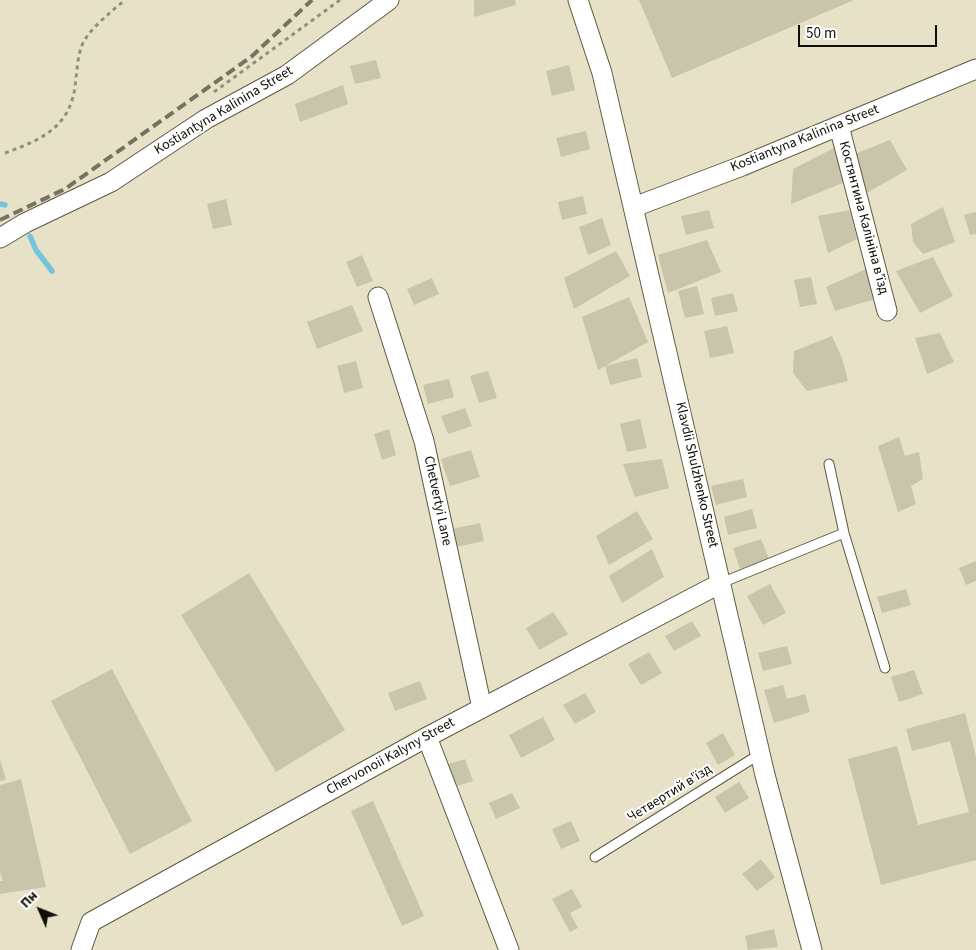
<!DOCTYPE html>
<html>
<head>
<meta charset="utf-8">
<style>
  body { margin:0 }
  #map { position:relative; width:976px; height:950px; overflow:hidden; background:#e7e2c7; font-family:"Source Sans 3",sans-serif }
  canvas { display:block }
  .north { position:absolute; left:15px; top:885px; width:50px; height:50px; -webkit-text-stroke:4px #fff; paint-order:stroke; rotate:314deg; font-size:14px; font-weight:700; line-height:20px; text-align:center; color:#100f06 }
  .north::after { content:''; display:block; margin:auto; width:18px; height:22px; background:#100f06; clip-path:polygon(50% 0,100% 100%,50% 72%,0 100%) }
  .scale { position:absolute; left:798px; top:25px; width:139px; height:22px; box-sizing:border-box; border:2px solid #100f06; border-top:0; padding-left:6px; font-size:15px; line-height:18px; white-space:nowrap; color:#100f06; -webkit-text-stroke:4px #fff; paint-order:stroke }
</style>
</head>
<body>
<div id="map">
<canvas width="976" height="950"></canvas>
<div class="north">Пн</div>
<div class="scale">50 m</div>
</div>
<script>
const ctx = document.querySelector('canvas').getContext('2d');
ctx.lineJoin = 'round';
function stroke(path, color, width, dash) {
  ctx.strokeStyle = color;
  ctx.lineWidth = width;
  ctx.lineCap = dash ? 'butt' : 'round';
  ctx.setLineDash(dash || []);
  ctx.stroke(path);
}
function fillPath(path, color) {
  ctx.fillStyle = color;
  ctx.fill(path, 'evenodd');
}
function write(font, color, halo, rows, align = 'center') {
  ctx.font = font + ' "Source Sans 3",sans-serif';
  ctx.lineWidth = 4;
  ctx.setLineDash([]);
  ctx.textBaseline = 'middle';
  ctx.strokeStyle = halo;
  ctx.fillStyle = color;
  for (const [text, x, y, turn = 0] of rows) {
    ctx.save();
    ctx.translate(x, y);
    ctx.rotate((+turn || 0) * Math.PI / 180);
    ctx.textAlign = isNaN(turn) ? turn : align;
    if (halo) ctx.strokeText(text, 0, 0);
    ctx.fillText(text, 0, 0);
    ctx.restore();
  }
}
stroke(new Path2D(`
  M0,204L5,205
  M30,236L36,250L52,271`), '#76c4d9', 5.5);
fillPath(new Path2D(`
  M474,0H515L516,5L474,17Z
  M639,0H854L672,78Z
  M376,60L381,78L355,84L350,66Z
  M569,65L575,90L552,96L546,71Z
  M343,85L348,104L300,122L295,104Z
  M586,131L590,149L561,157L556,138Z
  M890,140L907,170L863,195L847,157Z
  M834,148L845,182L791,204L793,169Z
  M583,196L587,214L562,220L558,202Z
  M226,199L232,225L213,229L207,204Z
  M943,207L955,242L923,254L913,242L911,224Z
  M709,210L714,228L686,235L681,216Z
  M850,210L857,239L828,253L818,216Z
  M976,212V234L970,235L964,215Z
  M602,218L611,245L588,255L579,227Z
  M707,240L721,272L668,293L658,255Z
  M616,251L630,276L574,309L564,278Z
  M362,255L373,281L357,287L346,262Z
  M933,257L953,296L920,313L896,271Z
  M866,269L875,299L835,311L826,287Z
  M811,277L817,304L800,307L794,280Z
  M432,278L439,294L414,305L407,289Z
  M697,286L704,314L685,318L678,291Z
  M733,293L738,311L715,316L711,298Z
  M629,297L648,342L598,370L582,317Z
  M352,305L363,331L317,349L307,322Z
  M727,326L734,353L710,358L704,331Z
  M940,333L954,362L927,374L915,338Z
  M832,336L842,358L848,381L807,391L793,373L794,351Z
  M637,358L642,377L610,385L605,366Z
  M356,361L363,388L344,393L337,366Z
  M488,371L497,398L479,403L470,376Z
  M449,379L454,397L428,404L423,385Z
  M465,408L472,426L448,434L441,416Z
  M640,419L647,448L627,452L620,424Z
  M389,429L396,455L382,460L374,434Z
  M899,437L905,456L919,452L923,479L911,486L916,504L898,512L878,446Z
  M471,450L480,477L450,486L441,459Z
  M662,459L669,488L635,497L623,464Z
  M743,479L747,497L716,505L711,486Z
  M752,509L757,528L728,535L724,517Z
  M637,511L653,539L609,565L596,536Z
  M480,523L484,541L456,547L452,529Z
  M761,539L769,559L740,569L733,548Z
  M652,549L664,577L622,603L609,576Z
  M976,561V581L966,585L959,568Z
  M249,573L345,730L276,772L181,615Z
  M770,584L786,613L763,625L747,596Z
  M906,589L911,605L882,613L877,597Z
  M553,612L568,634L539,650L526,628Z
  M692,621L701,636L674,651L665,636Z
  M787,646L792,664L763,671L758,653Z
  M649,652L662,673L641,685L628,664Z
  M112,669L192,821L130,854L51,701Z
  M914,670L923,694L899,702L891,677Z
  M420,681L427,699L395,711L388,693Z
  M783,685L787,699L805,694L810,712L774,723L764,690Z
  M585,693L596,712L575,724L563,705Z
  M965,713L976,757V860L881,885L848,759L897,746L918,825L969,812L950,741L912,751L906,729Z
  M543,717L555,740L521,758L509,735Z
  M723,733L735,755L718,765L706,743Z
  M0,759L6,780L0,781Z
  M465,759L473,781L454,787L446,765Z
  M21,779L46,887L0,894V881H3L0,872V785Z
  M739,782L749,798L725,813L715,797Z
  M512,793L520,808L496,819L489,803Z
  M373,801L424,916L402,926L351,811Z
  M571,821L580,841L561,849L552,829Z
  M761,859L775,877L757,891L742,874Z
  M572,889L582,907L570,913L578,928L570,932L552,899Z
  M774,929L778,947L748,950L745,936Z`), '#c9c5aa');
const service = new Path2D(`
  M829,464L844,533L885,668
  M721,583L844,533
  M595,857L760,754`);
const minor = new Path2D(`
  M578,0L602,73L765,775L812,950
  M839,126L887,311
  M634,207L742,166L976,69
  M0,238L25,223L111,182L206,119L287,75L389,0
  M378,297L424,441L482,708
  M427,737L509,950
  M81,950L91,922L427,737L721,583`);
stroke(service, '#5e5942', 11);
stroke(minor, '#5e5942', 21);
stroke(new Path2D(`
  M214,92L340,0
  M5,153C35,142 64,131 73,97C77,81 76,63 81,48C86,31 112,11 125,0`), '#928f7b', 3, [4, 4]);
stroke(service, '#fff', 9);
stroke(minor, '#fff', 19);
stroke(new Path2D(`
  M0,220L65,189L251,57L312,0`), '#757261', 4, [10, 5]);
write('14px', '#100f06', '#fff', [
  ["Kostiantyna Kalinina Street",224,111,-31],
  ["Kostiantyna Kalinina Street",805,139,-22],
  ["Костянтина Калініна в’їзд",863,218,75],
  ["Klavdii Shulzhenko Street",696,475,77],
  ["Chetvertyi Lane",437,501,78],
  ["Chervonoii Kalyny Street",391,757,-29],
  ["Четвертий в'їзд",670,794,-32]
]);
</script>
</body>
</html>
